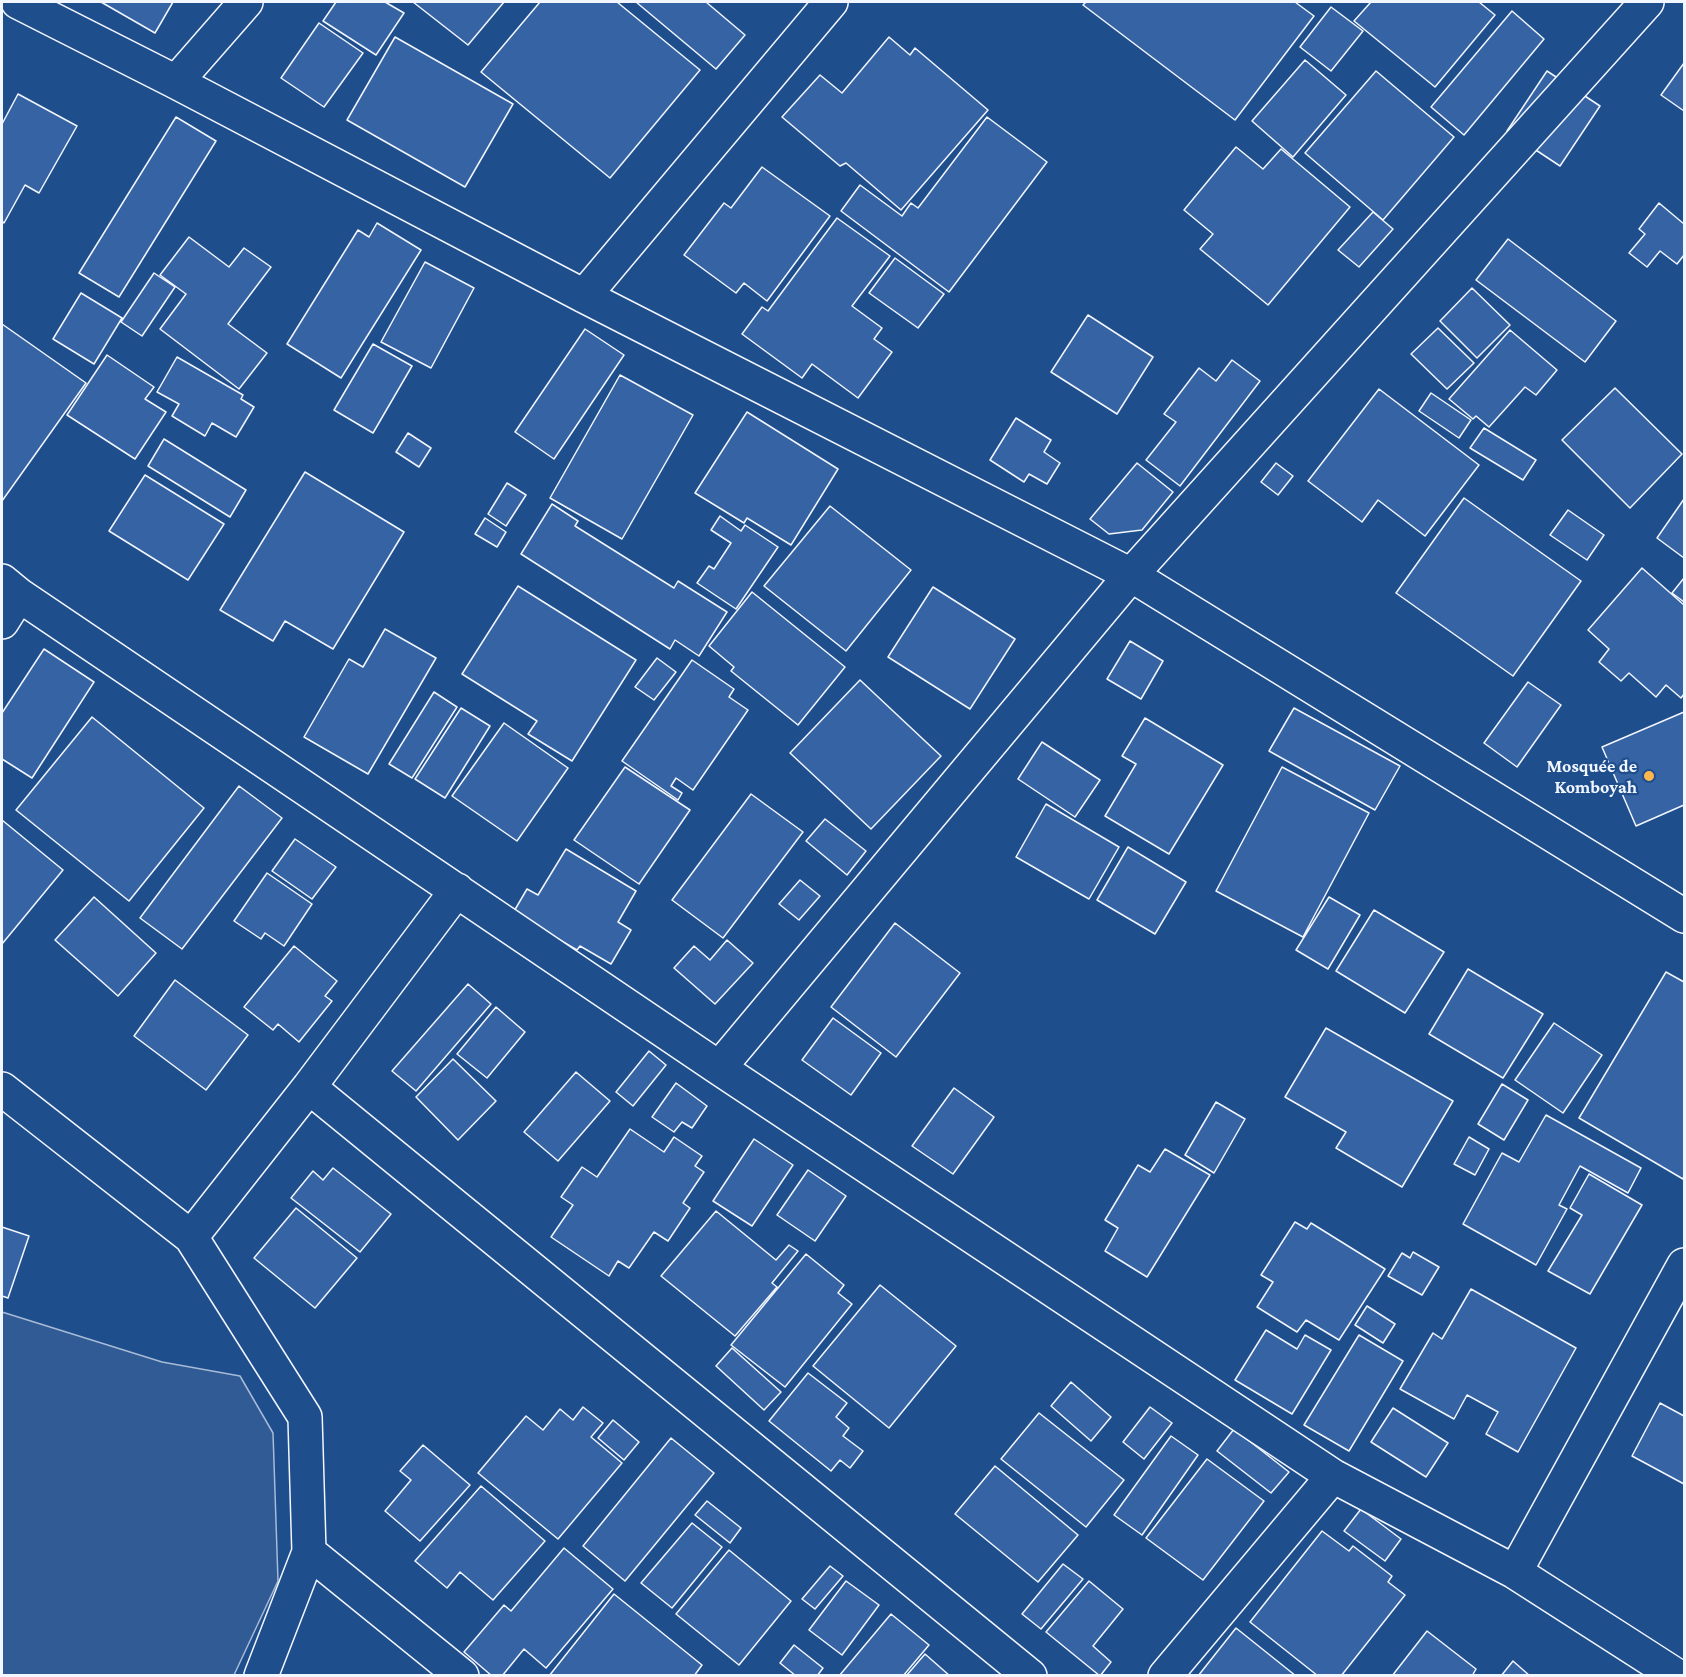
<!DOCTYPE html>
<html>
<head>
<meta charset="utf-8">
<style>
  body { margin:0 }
  #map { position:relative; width:1686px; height:1677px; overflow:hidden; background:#1f4e8c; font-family:"Crimson Pro",serif }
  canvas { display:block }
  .frame { position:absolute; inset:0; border:3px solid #f2f6ff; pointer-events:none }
</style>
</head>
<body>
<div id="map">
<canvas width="1686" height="1677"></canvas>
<div class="frame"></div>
</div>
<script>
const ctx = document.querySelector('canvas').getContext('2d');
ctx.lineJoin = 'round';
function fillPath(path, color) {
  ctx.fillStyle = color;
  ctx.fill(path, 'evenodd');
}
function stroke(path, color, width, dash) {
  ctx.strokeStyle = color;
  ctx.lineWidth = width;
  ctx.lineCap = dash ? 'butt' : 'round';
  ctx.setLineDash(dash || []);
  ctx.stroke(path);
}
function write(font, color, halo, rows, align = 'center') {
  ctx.font = font + ' "Crimson Pro",serif';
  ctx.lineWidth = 4.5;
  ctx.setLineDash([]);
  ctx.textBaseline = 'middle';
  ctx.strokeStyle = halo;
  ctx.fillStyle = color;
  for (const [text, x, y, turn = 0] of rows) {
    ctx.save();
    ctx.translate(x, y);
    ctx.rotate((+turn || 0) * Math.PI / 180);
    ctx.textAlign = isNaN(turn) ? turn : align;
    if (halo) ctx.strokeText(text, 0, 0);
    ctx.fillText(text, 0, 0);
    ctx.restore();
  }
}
const green = new Path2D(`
  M2,1312L162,1362L240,1376L273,1433L278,1581L234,1675H2Z`);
fillPath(green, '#305b95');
stroke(green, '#a8bbd7', 1.5);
const building = new Path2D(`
  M101,2H173L155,33Z
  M336,2H385L404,13L376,55L323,21Z
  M413,2H504L468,45Z
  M540,2H617L700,70L610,178L481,72Z
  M636,2H706L745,35L716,69Z
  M1086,2H1295L1314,16L1235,120L1083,5Z
  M1371,2H1479L1495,15L1435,87L1354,21Z
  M1331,7L1363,31L1331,71L1300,47Z
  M1512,11L1544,39L1464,135L1431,107Z
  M319,23L363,53L324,107L281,78Z
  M395,37L513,104L465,187L347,120Z
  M889,37L910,55L915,48L988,110L901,210L846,163L840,166L782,117L820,75L842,93Z
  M1305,60L1346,95L1293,157L1252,121Z
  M1684,63V111L1661,95Z
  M1376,71L1454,137L1383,220L1305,153Z
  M1547,71L1600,106L1560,166L1507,131Z
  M18,94L77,126L39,193L25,185L4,223L2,221V124Z
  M176,117L216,141L119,297L79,273Z
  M987,117L1047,162L949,292L841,211L860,185L902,216L911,203L918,208Z
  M1236,147L1263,169L1281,149L1350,207L1268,305L1200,249L1213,234L1184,210Z
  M762,167L830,216L767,301L744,283L736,293L684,255L724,203L731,208Z
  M1659,203L1684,224V255L1677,264L1660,251L1647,267L1629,253L1645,234L1639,229Z
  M1373,212L1393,229L1359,267L1338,250Z
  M837,218L890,256L852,306L882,328L874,339L892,352L858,398L812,364L802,378L742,334L762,307L768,311Z
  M377,223L421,250L341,378L287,344L358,230L369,237Z
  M189,237L229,267L244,248L271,267L228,324L267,353L239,389L160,329L186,294L160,275Z
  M1508,239L1616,321L1585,362L1476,280Z
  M895,258L944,294L918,328L869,293Z
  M425,262L474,288L431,368L381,342Z
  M154,273L175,287L142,336L121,322Z
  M1472,288L1510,325L1477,358L1440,321Z
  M81,293L122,318L94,364L53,339Z
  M1088,315L1153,357L1117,414L1051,372Z
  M2,324L86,383L2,501Z
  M1438,328L1474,363L1447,389L1411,354Z
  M585,329L624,355L554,459L515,432Z
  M1510,330L1557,370L1536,395L1525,387L1489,427L1476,416L1473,419L1449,399Z
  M373,344L412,366L373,433L334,410Z
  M107,355L154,387L145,399L166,412L135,459L67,415Z
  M177,357L243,395L241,399L254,407L236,437L212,423L205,436L172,416L179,404L157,392Z
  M1232,360L1260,381L1180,486L1146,460L1176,422L1164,414L1199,368L1216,381Z
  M620,375L693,415L622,539L550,498Z
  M1615,388L1682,454L1630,508L1562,440Z
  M1379,389L1479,465L1425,536L1378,500L1362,522L1308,481Z
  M1431,393L1471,420L1459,438L1419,411Z
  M747,412L838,469L791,545L747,518L744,523L695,493Z
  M1016,418L1051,440L1044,452L1060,463L1047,484L1029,474L1024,482L990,460Z
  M1484,428L1536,460L1523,480L1470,448Z
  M408,433L431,448L419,467L396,452Z
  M164,439L246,490L230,517L148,466Z
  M1137,463L1173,492L1142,530L1109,534L1090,519Z
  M1276,463L1293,476L1278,495L1261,482Z
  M305,472L404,532L333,649L285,621L273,641L220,610Z
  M145,475L224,524L188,580L109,531Z
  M507,483L526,495L506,526L488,514Z
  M1464,498L1581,581L1513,676L1396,593Z
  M1684,499V558L1657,538Z
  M552,504L578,521L575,526L674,588L678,581L727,612L699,656L675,640L670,649L521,554Z
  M830,506L911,570L846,651L764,586Z
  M1568,510L1604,535L1587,560L1550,535Z
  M720,516L741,531L745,525L778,547L736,609L697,583L709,566L714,569L731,543L711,530Z
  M485,518L506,532L497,547L475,534Z
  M1642,568L1684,605V694L1681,698L1666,685L1656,697L1629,673L1621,681L1599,662L1609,649L1588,630Z
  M1684,578V602L1672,593Z
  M518,586L636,660L572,761L528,734L537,721L462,674Z
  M933,587L1015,639L970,709L888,657Z
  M752,592L845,667L798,725L731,671L734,667L709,646Z
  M385,629L436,658L368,774L304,737L349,659L363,667Z
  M1130,641L1163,661L1141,699L1107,679Z
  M44,649L94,682L32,778L2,759V713Z
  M657,658L676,672L654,700L635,687Z
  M692,660L734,689L729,697L748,710L693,790L676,778L671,786L682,793L678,800L622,761Z
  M860,680L941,756L871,829L790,753Z
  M1528,682L1561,705L1517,767L1484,743Z
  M434,692L457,707L412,778L389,764Z
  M461,708L490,726L445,798L415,779Z
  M1294,708L1400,766L1375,810L1269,751Z
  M1684,712V805L1636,826L1602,747Z
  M92,717L204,808L129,901L16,810Z
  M1145,718L1223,765L1169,854L1105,816L1136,764L1122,756Z
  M504,723L568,768L517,841L452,796Z
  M1042,742L1100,780L1075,817L1018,779Z
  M625,767L690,810L639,884L574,840Z
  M1282,767L1369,813L1303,937L1216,891Z
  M239,786L282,818L182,949L140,918Z
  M751,794L803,832L723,938L672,900Z
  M1046,804L1119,847L1089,899L1016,857Z
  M825,819L866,851L847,875L806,841Z
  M2,820L63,870L2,944Z
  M295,839L336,867L312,899L272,871Z
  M1128,847L1186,882L1155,934L1097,900Z
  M566,849L636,891L618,922L631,930L611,964L580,946L577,950L513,913L527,889L538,895Z
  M267,873L312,904L284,946L265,933L261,939L234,921Z
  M800,880L820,896L799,920L779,904Z
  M94,897L156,953L118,996L55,940Z
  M1329,897L1360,915L1328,969L1296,950Z
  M1374,910L1444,952L1405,1013L1336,971Z
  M895,923L960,973L896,1057L831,1007Z
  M727,940L753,963L715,1004L674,968L694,946L710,960Z
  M294,946L337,981L325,996L332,1001L299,1042L278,1024L273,1030L244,1007Z
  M1468,969L1543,1014L1503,1078L1429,1034Z
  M1666,972L1684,982V1176L1683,1179L1579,1118Z
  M175,980L248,1035L206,1090L134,1036Z
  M468,984L491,1004L416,1091L392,1071Z
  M496,1007L525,1032L487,1078L457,1054Z
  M833,1018L881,1053L851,1095L802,1060Z
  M1554,1023L1602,1055L1563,1113L1515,1080Z
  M1326,1028L1453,1101L1402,1187L1336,1148L1346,1132L1285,1097Z
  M649,1051L666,1065L633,1106L616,1092Z
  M453,1059L496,1101L458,1140L416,1097Z
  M576,1072L610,1101L558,1161L524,1132Z
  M676,1083L707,1106L692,1128L682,1122L674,1132L652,1117Z
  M1502,1084L1528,1100L1504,1140L1478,1124Z
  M954,1088L994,1117L953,1174L912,1146Z
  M1216,1102L1245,1119L1214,1173L1185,1155Z
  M1546,1115L1641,1168L1628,1193L1580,1166L1559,1205L1567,1209L1536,1265L1463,1224L1502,1153L1519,1162Z
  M630,1129L664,1152L674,1137L702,1156L695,1166L704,1172L683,1203L690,1208L668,1241L654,1232L629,1268L618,1261L609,1276L551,1237L573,1205L561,1197L582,1167L597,1177Z
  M1469,1137L1489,1149L1475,1175L1454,1164Z
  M754,1139L793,1165L752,1226L713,1201Z
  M1165,1149L1210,1175L1147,1277L1105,1251L1118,1228L1105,1220L1138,1165L1150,1172Z
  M333,1168L391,1214L360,1252L291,1198L313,1171L323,1180Z
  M808,1170L846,1196L815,1241L777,1215Z
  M1589,1174L1642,1205L1590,1294L1548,1271L1582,1215L1570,1208Z
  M296,1208L357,1258L315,1308L254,1258Z
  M716,1211L776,1260L789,1245L798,1251L772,1283L777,1287L735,1336L661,1276Z
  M1295,1222L1307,1229L1311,1223L1385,1269L1339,1340L1306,1320L1297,1332L1257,1307L1273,1282L1261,1275Z
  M2,1227L29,1236L8,1298L2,1296Z
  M1413,1252L1439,1267L1422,1295L1388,1276L1402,1253L1410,1258Z
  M806,1254L844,1285L838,1293L852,1304L785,1387L731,1345Z
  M880,1285L956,1346L889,1428L813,1366Z
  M1471,1289L1576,1348L1518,1452L1486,1434L1498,1412L1467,1395L1454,1419L1400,1389L1433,1333L1442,1339Z
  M1367,1306L1395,1324L1383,1343L1355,1325Z
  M1266,1330L1297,1349L1305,1335L1331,1350L1292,1414L1235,1380Z
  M1359,1335L1403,1361L1349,1451L1304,1425Z
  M732,1348L781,1392L764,1410L716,1366Z
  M808,1373L847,1403L836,1417L849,1428L843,1436L863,1451L850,1468L840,1460L831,1471L769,1421Z
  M1071,1382L1111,1417L1091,1441L1051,1406Z
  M1660,1403L1684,1416V1484L1632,1456Z
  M583,1407L603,1423L591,1437L622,1463L558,1539L478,1473L526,1416L543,1430L560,1409L573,1420Z
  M1150,1407L1172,1423L1144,1459L1123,1442Z
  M1393,1408L1448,1443L1426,1477L1371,1442Z
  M1039,1413L1124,1480L1086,1527L1001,1459Z
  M613,1420L639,1442L624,1460L598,1438Z
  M1234,1429L1289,1472L1271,1493L1217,1451Z
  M1171,1436L1198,1455L1142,1535L1114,1515Z
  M671,1438L714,1473L625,1581L583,1546Z
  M423,1445L470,1485L420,1541L385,1511L411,1480L400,1471Z
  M1207,1459L1264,1501L1203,1580L1146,1538Z
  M995,1466L1078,1535L1038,1582L955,1514Z
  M481,1486L545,1541L493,1600L460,1572L447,1588L415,1561Z
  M707,1501L741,1528L730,1543L695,1515Z
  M1361,1509L1401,1539L1385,1561L1344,1531Z
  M692,1523L722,1547L672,1608L641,1583Z
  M1322,1531L1349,1551L1353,1546L1392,1576L1388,1582L1405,1595L1341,1676H1318L1250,1622Z
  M564,1548L613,1589L546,1668L524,1649L502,1676H492L464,1652L504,1605L511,1611Z
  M729,1550L791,1601L739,1665L676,1614Z
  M1063,1564L1083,1579L1041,1629L1022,1614Z
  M830,1566L843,1576L815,1609L802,1599Z
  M846,1581L879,1605L842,1655L809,1630Z
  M1089,1581L1123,1609L1093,1646L1111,1662L1100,1676L1046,1632Z
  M614,1594L702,1665L694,1676H549Z
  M891,1614L929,1645L903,1676H839Z
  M1236,1628L1296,1676H1198Z
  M1427,1631L1476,1669L1472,1676H1392Z
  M794,1645L823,1668L817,1676H796L780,1663Z
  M925,1654L950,1676H906Z
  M1513,1661L1530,1676H1501Z`);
fillPath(building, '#3563a3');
stroke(building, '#f2f6ff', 1.5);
const minor = new Path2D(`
  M18,2L176,82L584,296L1131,575L1684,916
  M176,82L246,2
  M584,296L831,2
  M2,581L19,595L719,1068L1333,1476L1515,1572L1677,1676
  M2,622L19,595
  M719,1068L1131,575L1647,2
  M309,1087L1030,1676
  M2,1089L191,1237L305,1417L309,1552L261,1676
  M191,1237L309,1087L457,890
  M309,1552L462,1676
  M1515,1572L1684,1265
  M1165,1676L1333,1476`);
stroke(minor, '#f2f6ff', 36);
stroke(minor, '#1f4e8c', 33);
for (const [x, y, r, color] of [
  [1649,776,6,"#ffb74d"]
]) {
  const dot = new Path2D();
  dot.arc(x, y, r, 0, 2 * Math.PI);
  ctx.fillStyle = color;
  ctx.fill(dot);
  stroke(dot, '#1f4e8c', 2);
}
write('bold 18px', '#f2f6ff', '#1f4e8c', [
  ["Mosquée de",1637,766],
  ["Komboyah",1637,787]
], 'right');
</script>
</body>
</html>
